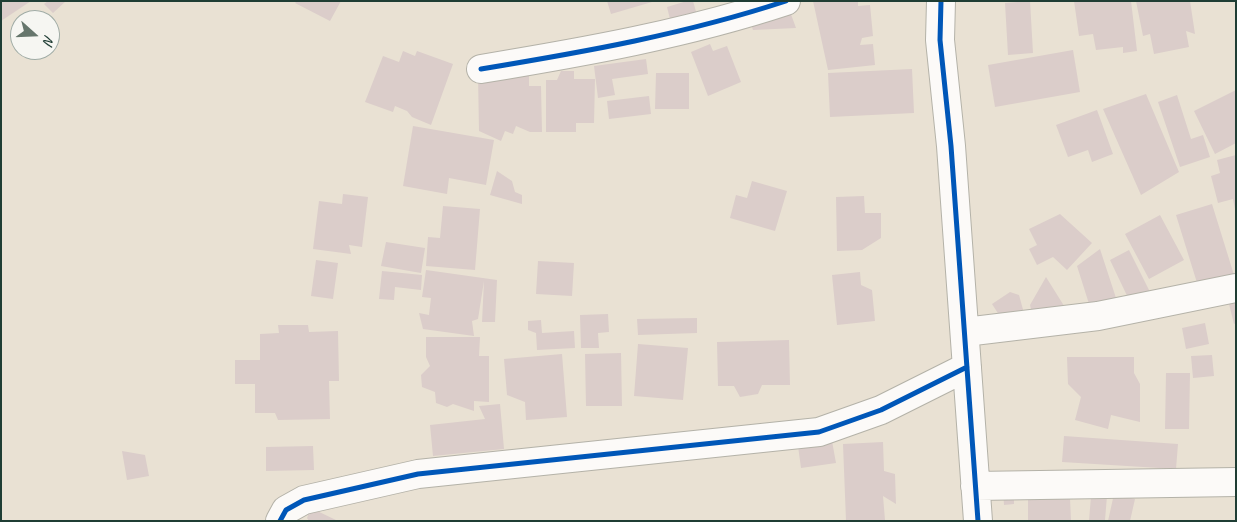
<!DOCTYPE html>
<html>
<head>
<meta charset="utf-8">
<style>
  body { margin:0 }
  #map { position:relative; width:1237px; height:522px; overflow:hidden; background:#e9e1d3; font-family:Caveat,sans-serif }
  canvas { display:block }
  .frame { position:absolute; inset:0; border:2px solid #1f3d34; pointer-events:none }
  .north { position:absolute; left:10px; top:10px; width:50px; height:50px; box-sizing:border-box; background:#f6f6f2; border:1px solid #a0aca6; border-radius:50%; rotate:110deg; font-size:14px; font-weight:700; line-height:20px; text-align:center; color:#1f3d34 }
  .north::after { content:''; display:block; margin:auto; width:18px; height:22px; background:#66766c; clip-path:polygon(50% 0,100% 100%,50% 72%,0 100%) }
</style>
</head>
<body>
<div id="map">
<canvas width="1237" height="522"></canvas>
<div class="frame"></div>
<div class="north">N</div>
</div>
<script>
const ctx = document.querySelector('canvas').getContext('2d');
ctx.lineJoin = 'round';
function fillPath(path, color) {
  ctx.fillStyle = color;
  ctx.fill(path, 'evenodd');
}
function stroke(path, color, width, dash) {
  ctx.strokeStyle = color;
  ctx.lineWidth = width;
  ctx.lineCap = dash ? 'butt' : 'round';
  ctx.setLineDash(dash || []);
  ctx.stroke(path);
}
fillPath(new Path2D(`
  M1,1H31L1,21Z
  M48,1H66L53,13L44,4Z
  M297,1H341L330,21L295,3Z
  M607,1H652V2L611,14Z
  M687,1H693L697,15L671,23L667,7Z
  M813,1H858V6L870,5L873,36L862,38L860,45L873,44L875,65L828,70Z
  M1030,1L1033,53L1008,55L1005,3Z
  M1074,1H1131L1137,51L1123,53V47L1096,50L1093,34L1079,36Z
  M1136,1H1190L1195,34L1186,31L1189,47L1154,54L1150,34L1143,36Z
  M788,6L796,28L753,30L750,22Z
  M710,44L713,51L727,46L741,82L708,96L691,52Z
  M1073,50L1080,92L995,107L988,65Z
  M403,51L415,56L417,51L453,64L431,125L412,117L407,111L395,106L393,112L365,102L383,56L399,62Z
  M646,59L648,74L612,79L615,95L598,98L594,66Z
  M912,69L914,113L830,117L828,73Z
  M561,71H574V79H595L594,123H576V132H546V80H557Z
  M529,72V86H541L542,132H530L516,126L513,134L505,131L501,141L479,131L478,74Z
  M656,73H689V109H655Z
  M1236,90V143L1215,154L1194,111Z
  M1146,94L1179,172L1141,195L1103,109Z
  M1177,95L1191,139L1203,135L1210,157L1180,167L1158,102Z
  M649,96L651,114L609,119L607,101Z
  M1097,110L1113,154L1092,162L1088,150L1068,157L1056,125Z
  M413,126L494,140L486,185L449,178L447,194L403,186Z
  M1236,155V209H1235L1233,199L1218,203L1211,176L1220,173L1217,160Z
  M497,171L512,181L515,192L522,195V204L490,195Z
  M752,181L787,191L775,231L730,218L736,195L747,198Z
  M343,194L368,197L362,247L349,245L351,254L313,249L319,201L342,204Z
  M864,196L865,213H881V238L862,250L837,251L836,197Z
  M1212,204L1234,275L1198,286L1176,215Z
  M443,206L480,209L475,270L426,266L428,237L440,238Z
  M1060,214L1092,243L1067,270L1053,257L1037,265L1029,249L1037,245L1029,229Z
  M1160,215L1184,260L1149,279L1125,234Z
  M386,242L425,248L421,273L381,266Z
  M1100,249L1116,298L1090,307L1077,266Z
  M1129,250L1151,294L1131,304L1110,260Z
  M316,260L338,263L333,299L311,296Z
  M538,261L574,263L572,296L536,294Z
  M426,270L497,280L495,322H482L484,281L478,319L472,321L474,336L423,329L419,313L429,315L431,298L422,297Z
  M382,271L422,275L421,290L395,287L394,300L379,299Z
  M860,272L861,285L872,290L875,321L837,325L832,275Z
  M1046,277L1066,309L1033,317L1030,305Z
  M1010,292L1019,295L1027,324L1003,321L992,304Z
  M1236,302V323L1234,324L1229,304Z
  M608,314L609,332L598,333L599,348H581L580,315Z
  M697,318V333L638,335L637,319Z
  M541,320L542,333L574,331L575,348L537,350L536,333L528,330V321Z
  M1205,323L1209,344L1186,349L1182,328Z
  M278,325H308L309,332L338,331L339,381H329L330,419L278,420L275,413H255V384H235V360H260V334L279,333Z
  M426,337H480L479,356H489V402L474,401V411L453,404L447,407L436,403L435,392L422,387L421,375L430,366L426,357Z
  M789,340L790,385H762L758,394L740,397L734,386H718L717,342Z
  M638,344L688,348L683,400L634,396Z
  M621,353L622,406H586L585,354Z
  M562,354L567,417L526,420L525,402L507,395L504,359Z
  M1212,355L1214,376L1193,378L1191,356Z
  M1067,357H1134V373L1140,384V422L1111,415L1108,429L1075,420L1081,397L1068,384Z
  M1166,373H1190L1189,429H1165Z
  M500,404L504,449L433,456L430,425L485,419L479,406Z
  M1064,436L1178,444L1176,469L1062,462Z
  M832,441L836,463L801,468L798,446Z
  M883,442L884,471L895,474L896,504L883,496L885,520L846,521L843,444Z
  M313,446L314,470L266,471V447Z
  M122,451L145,455L149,476L127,480Z
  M1003,491H1014V504L1004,505Z
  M1114,494L1135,499L1130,521H1108Z
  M1091,496H1107L1105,520L1089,521Z
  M1070,498L1071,521H1028V499Z
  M311,508L338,521H309L307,518Z`), '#dbcdca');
const street = new Path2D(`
  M941,1L940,40L951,146L978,521
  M481,69C584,52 686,34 786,1
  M965,332L1098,316L1236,288
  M975,486L1236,482
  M280,521L286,510L304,500L418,474L819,432L881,410L967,367`);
stroke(street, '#b4b2a8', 30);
stroke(street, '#fcfaf8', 28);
stroke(new Path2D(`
  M941,1L940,40L951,146L978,521
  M481,69C584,52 686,34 786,1
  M280,521L286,510L304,500L418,474L819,432L881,410L967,367`), '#0057b8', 5);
</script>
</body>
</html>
